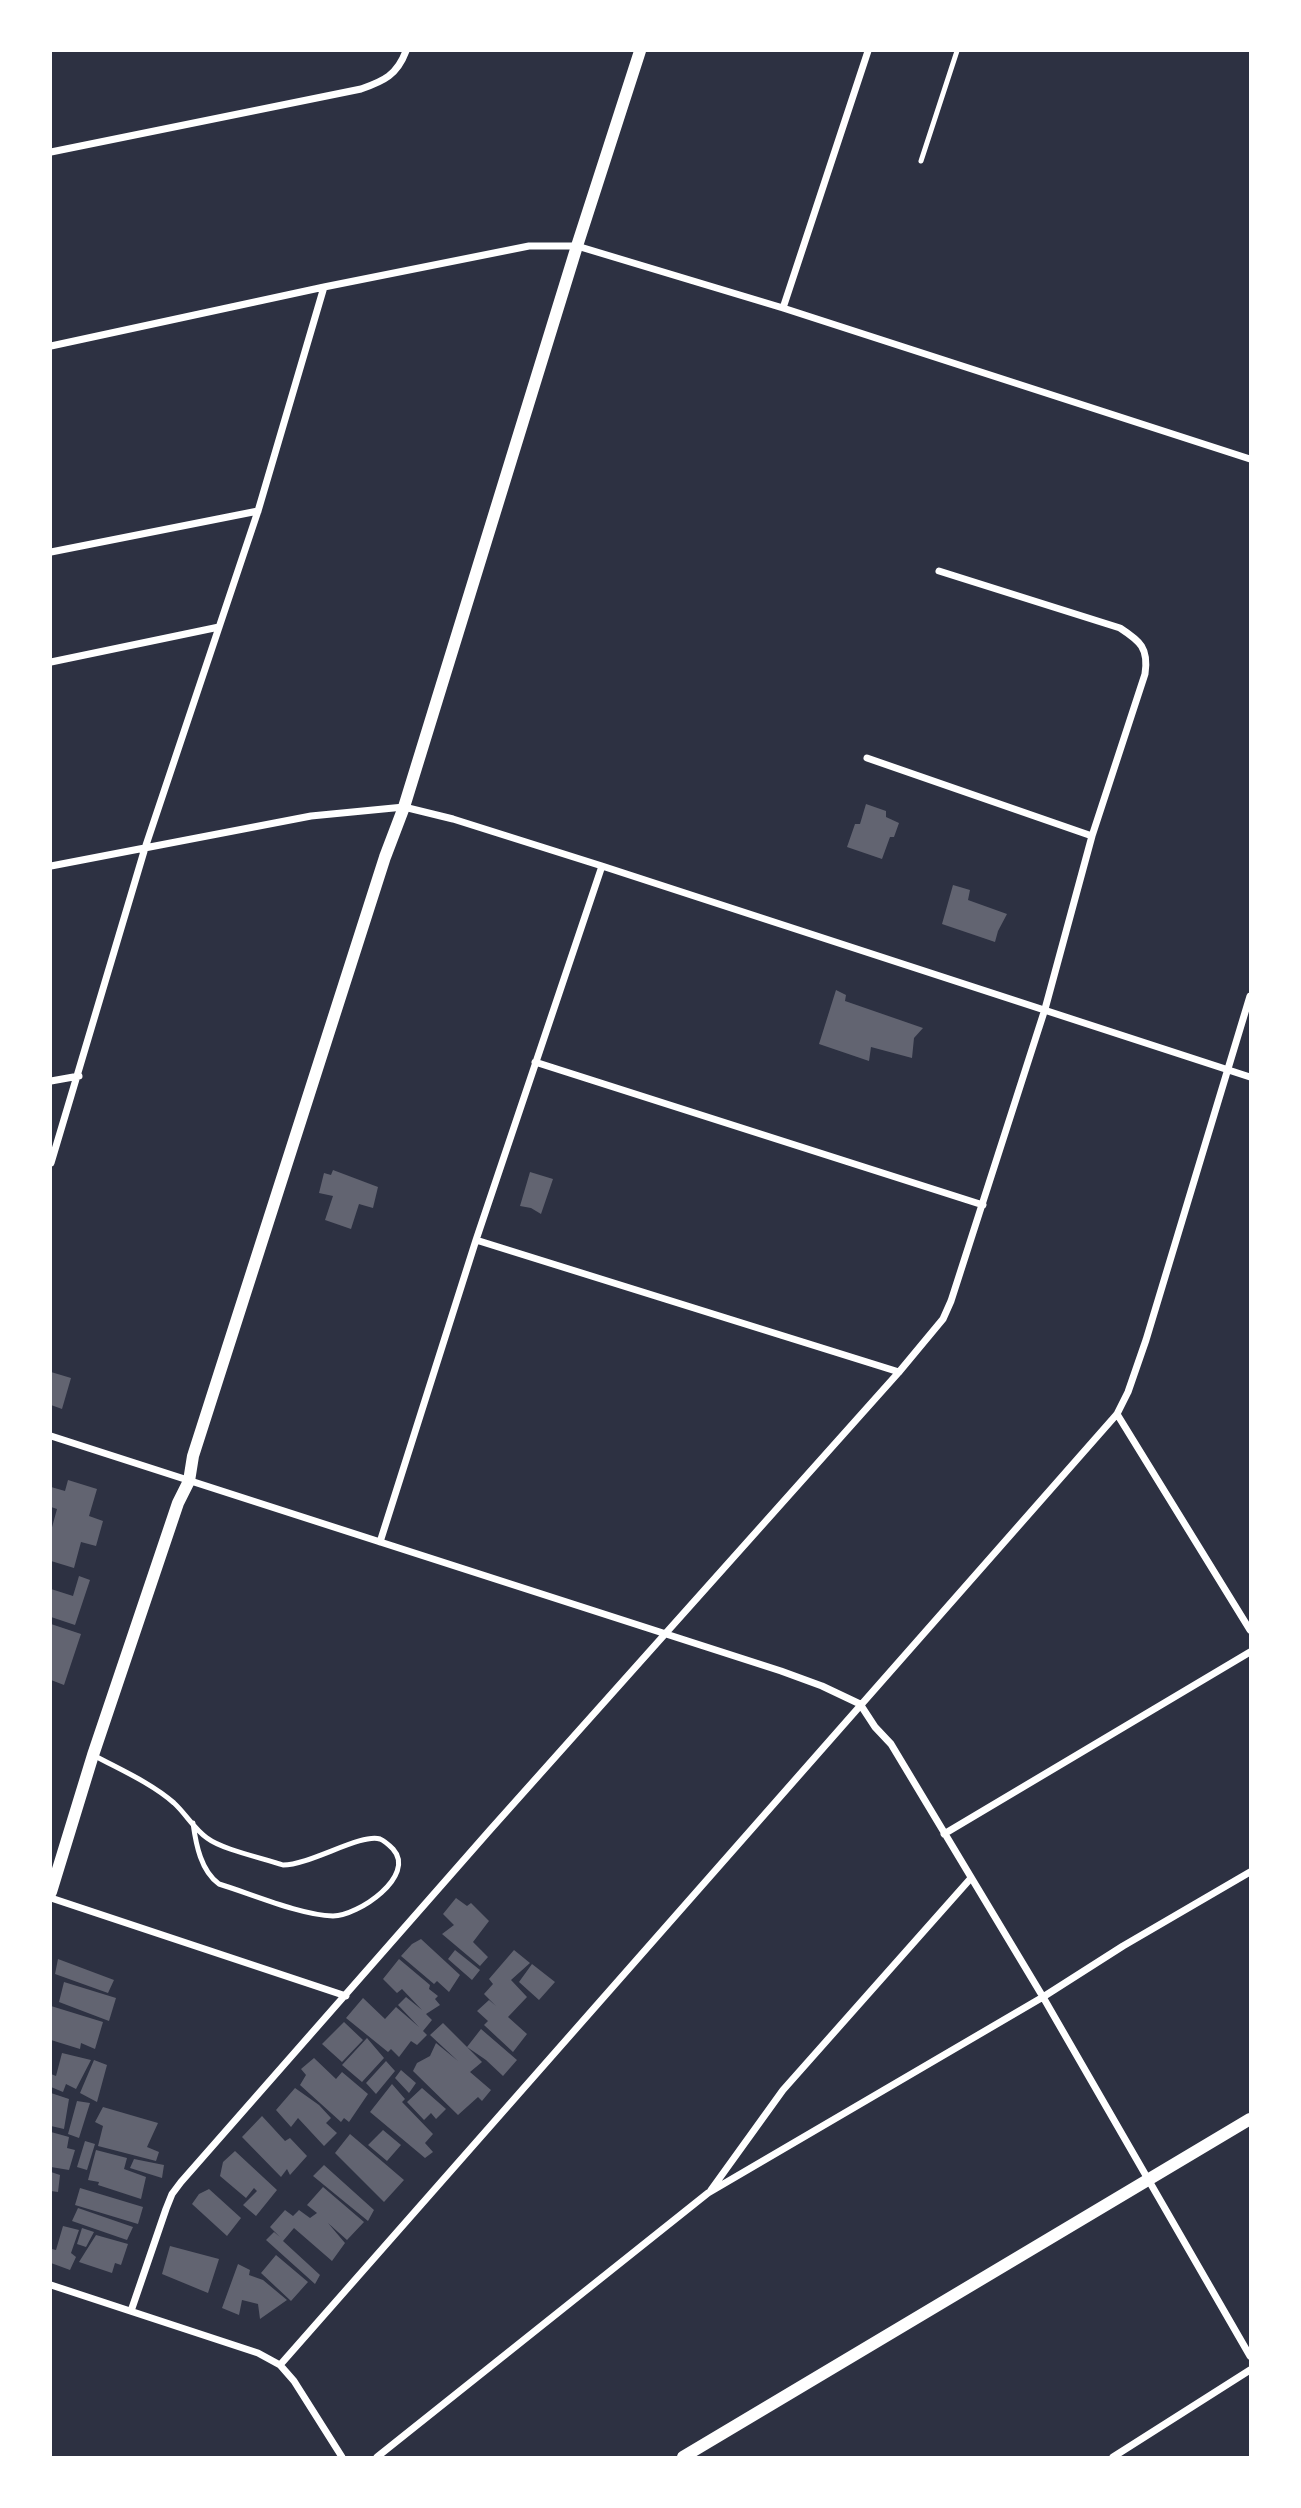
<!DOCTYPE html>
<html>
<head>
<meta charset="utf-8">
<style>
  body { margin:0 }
  #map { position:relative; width:1301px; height:2508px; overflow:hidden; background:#2d3142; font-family:"Titillium Web",sans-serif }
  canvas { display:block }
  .frame { position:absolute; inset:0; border:52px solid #fff; pointer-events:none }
</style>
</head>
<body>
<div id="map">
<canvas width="1301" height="2508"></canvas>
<div class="frame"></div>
</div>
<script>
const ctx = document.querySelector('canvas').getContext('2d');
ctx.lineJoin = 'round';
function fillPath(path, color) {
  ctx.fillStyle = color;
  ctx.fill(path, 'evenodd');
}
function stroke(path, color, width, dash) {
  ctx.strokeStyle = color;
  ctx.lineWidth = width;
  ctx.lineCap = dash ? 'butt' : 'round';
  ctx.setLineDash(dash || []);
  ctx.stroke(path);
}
fillPath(new Path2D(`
  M866,804L886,811V817L899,823L894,837H890L882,859L847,847L855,824H860Z
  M953,885L970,890L968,900L1007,914L998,931L995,942L942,924Z
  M836,990L846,995L845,1001L923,1028L914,1038L912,1058L871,1047L869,1061L819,1044Z
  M333,1170L378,1187L373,1208L359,1204L351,1229L325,1220L333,1196L319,1193L324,1173L331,1175Z
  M530,1172L553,1179L541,1214L531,1208L520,1206Z
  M51,1372L71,1378L62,1409L51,1405Z
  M68,1480L97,1489L89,1516L103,1521L96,1546L81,1542L74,1568L51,1561V1531L57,1509L51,1507V1487L65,1491Z
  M79,1576L90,1580L75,1625L51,1617V1589L73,1596Z
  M51,1624L81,1634L64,1685L51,1680Z
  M456,1898L467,1906L471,1903L489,1921L473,1942L488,1957L480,1966L442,1934L454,1925L443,1914Z
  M421,1939L460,1975L449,1992L437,1981L434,1984L401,1956L412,1944Z
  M455,1950L480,1970L472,1980L448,1959Z
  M514,1950L530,1963L511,1980L527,1997L508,2017L527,2034L513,2052L484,2025L488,2021L477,2011L489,2000L496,2006L484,1994L493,1984L489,1979Z
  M58,1959L114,1980L108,1993L55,1974Z
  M399,1959L430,1985L429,1989L438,1996L435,1999L440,2005L426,2014L432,2020L423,2031L427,2035L417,2045L411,2041L399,2057L391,2049L388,2052L346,2018L363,1998L385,2019L396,2007L419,2027L398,2005L406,1997L422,2010L402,1989L397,1993L383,1979Z
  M532,1964L555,1982L539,2000L519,1982Z
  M64,1982L116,1998L109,2021L59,2002Z
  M51,2006L103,2022L95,2049L81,2043L80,2049L51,2040Z
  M344,2022L363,2040L342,2062L322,2044Z
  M443,2023L482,2062L470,2072L491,2090L482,2101L478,2097L458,2115L413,2071L417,2063L430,2056L436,2043L458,2061L430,2035Z
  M481,2029L517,2060L503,2076L486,2060L467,2047Z
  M367,2038L384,2058L362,2082L342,2065Z
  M62,2053L91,2060L76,2089L66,2084L63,2092L51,2087V2074L56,2076Z
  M314,2058L336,2079L342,2072L368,2094L349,2122L344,2118L341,2122L300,2085L306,2075L301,2069Z
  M94,2060L107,2065L97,2102L80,2093Z
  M386,2061L395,2071L376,2094L366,2083Z
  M401,2070L416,2083L409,2093L395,2078Z
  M392,2084L405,2099L402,2102L433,2134L425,2143L433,2152L425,2158L370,2112Z
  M295,2088L319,2105L331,2118L326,2123L337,2133L324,2146L298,2118L291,2127L276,2110Z
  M422,2088L446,2109L436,2119L431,2113L424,2120L407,2102Z
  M51,2093L69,2099L64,2129L51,2126Z
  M77,2101L90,2103L79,2138L68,2134Z
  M103,2107L158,2123L147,2147L159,2152L156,2161L98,2146L103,2126L95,2122Z
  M262,2116L285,2141L290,2138L307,2156L290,2175L287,2169L281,2177L242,2137Z
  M383,2130L401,2145L387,2161L368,2145Z
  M51,2132L69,2137L67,2148L75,2150L69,2170L51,2167Z
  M350,2134L404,2180L384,2202L335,2153Z
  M85,2141L95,2144L87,2170L77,2167Z
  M96,2150L127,2158L124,2169L146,2177L141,2199L98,2185L99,2182L88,2180Z
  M235,2151L277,2190L256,2216L243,2205L257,2191L254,2188L246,2198L220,2176L223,2162Z
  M134,2159L164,2165L162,2178L130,2168Z
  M324,2165L374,2210L368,2221L313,2176Z
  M51,2172L60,2175L58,2192L51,2191Z
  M323,2187L364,2222L347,2240L328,2223L345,2243L332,2261L294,2228L283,2241L320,2275L315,2284L266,2240L274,2232L280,2237L270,2227L285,2210L293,2216L299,2210L310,2218L317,2213L307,2205Z
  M80,2188L143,2207L138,2224L75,2205Z
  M209,2189L241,2218L227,2236L192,2204L199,2194Z
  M78,2208L133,2227L127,2240L72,2221Z
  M63,2226L79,2230L71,2253L76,2257L70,2270L51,2263L52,2249L56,2250Z
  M82,2228L94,2232L86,2247L77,2244Z
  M96,2235L128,2244L121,2265L115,2263L112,2273L79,2262Z
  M170,2246L219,2259L208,2293L162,2274Z
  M276,2255L308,2282L291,2301L261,2273Z
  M238,2264L250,2270L249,2275L263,2280L287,2300L260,2319L258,2304L242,2300L239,2315L222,2308Z`), '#626471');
stroke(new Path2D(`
  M921,161L957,51
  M95,1756C121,1770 151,1783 174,1803C186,1814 194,1829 207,1838C223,1850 263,1858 283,1865C310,1865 361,1833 380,1839C385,1841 390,1846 393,1849C417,1876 358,1916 333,1916C300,1915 252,1894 219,1884C201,1871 196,1845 193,1823`), '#fff', 5);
stroke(new Path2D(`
  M51,152L361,89C384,81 397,75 406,51
  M783,308L868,51
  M51,346L324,287L529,246H577L783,308L1250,459
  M51,552L258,511
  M51,662L219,627
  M867,758L1092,836
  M51,866L311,816L404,807L453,819L602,866L1250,1077
  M535,1062L983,1205
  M51,1081L79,1076
  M51,1163L145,848L258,511L324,287
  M476,1240L899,1372
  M1117,1414L1250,1630
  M51,1436L781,1671L822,1686L860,1704L875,1727L891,1744L1043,1997L1250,2356
  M380,1542L476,1240L602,866
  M944,1834L1250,1652
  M51,1898L346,1996
  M711,2190L783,2090L971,1878
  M51,2285L258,2353L280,2365L294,2381L342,2457
  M131,2311L166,2209L172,2194L181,2182L490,1830L899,1372L943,1319L951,1301L1045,1009L1092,836L1145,674C1149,648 1140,641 1120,628L939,571
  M280,2365L1117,1414L1128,1392L1146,1340L1250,996
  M377,2457L708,2193L1043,1997L1123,1946L1250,1872
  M1113,2457L1250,2370`), '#fff', 7);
stroke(new Path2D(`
  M51,1892L93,1755L178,1503L189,1481L193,1456L385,857L404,807L577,246L640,51
  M683,2457L1250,2119`), '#fff', 12);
</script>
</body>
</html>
